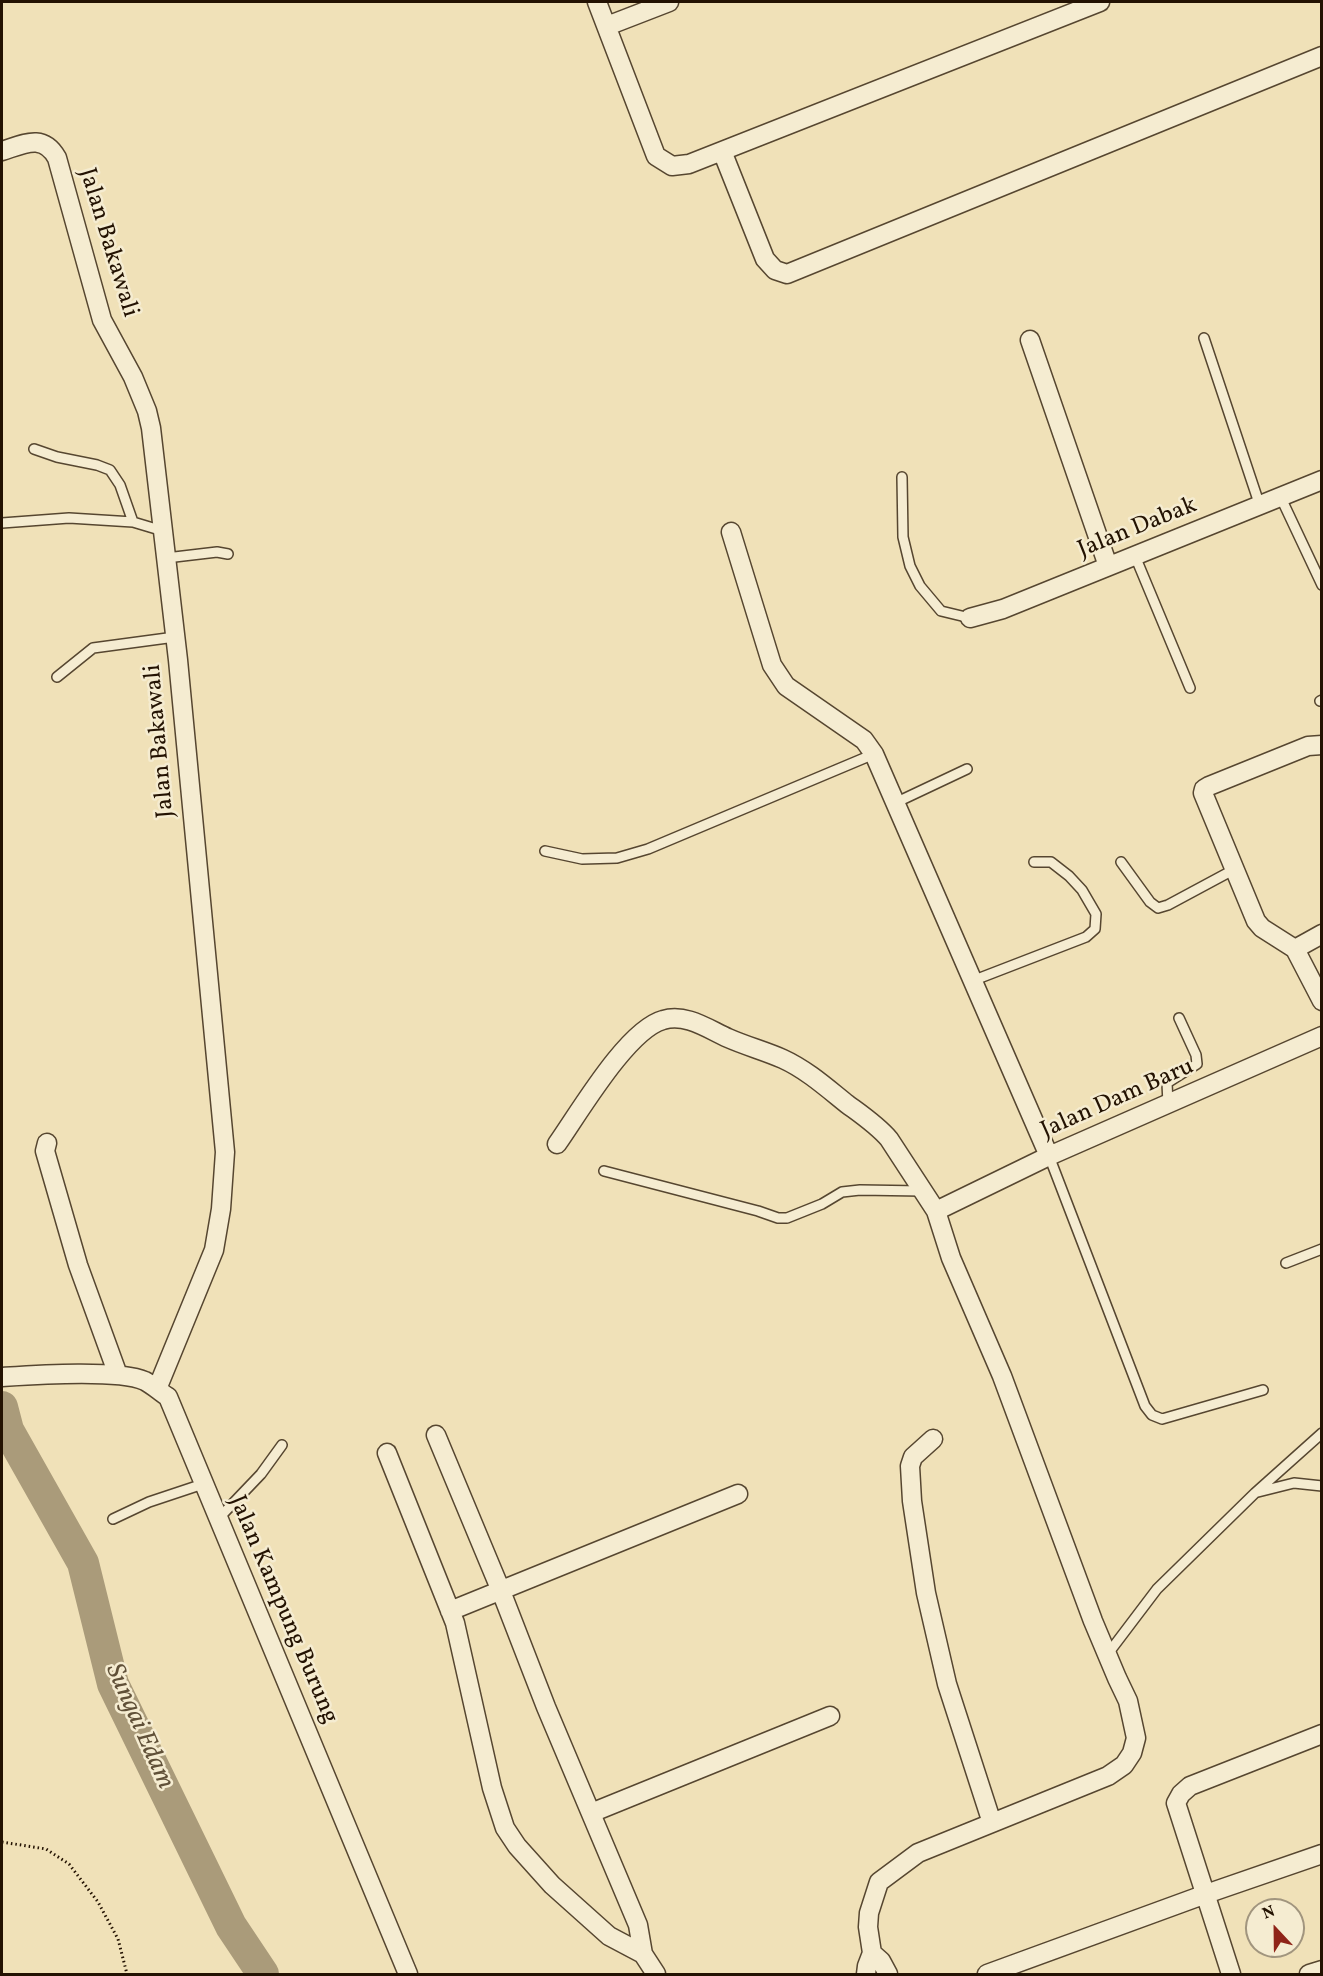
<!DOCTYPE html>
<html>
<head>
<meta charset="utf-8">
<style>
  body { margin:0 }
  #map { position:relative; width:1323px; height:1976px; overflow:hidden; background:#f0e1b8; font-family:Vollkorn,serif }
  canvas { display:block }
  .frame { position:absolute; inset:0; border:3px solid #231202; pointer-events:none }
  .north { position:absolute; left:1245px; top:1898px; width:60px; height:60px; box-sizing:border-box; background:#f5ecd1; border:2px solid #a1957e; border-radius:50%; rotate:338deg; font-size:16px; font-weight:700; line-height:24px; text-align:center; color:#231202 }
  .north::after { content:''; display:block; margin:auto; width:21px; height:27px; background:#8f2418; clip-path:polygon(50% 0,100% 100%,50% 72%,0 100%) }
</style>
</head>
<body>
<div id="map">
<canvas width="1323" height="1976"></canvas>
<div class="frame"></div>
<div class="north">N</div>
</div>
<script>
const ctx = document.querySelector('canvas').getContext('2d');
ctx.lineJoin = 'round';
function stroke(path, color, width, dash) {
  ctx.strokeStyle = color;
  ctx.lineWidth = width;
  ctx.lineCap = dash ? 'butt' : 'round';
  ctx.setLineDash(dash || []);
  ctx.stroke(path);
}
function write(font, color, halo, rows, align = 'center') {
  ctx.font = font + ' Vollkorn,serif';
  ctx.lineWidth = 5;
  ctx.setLineDash([]);
  ctx.textBaseline = 'middle';
  ctx.strokeStyle = halo;
  ctx.fillStyle = color;
  for (const [text, x, y, turn = 0] of rows) {
    ctx.save();
    ctx.translate(x, y);
    ctx.rotate((+turn || 0) * Math.PI / 180);
    ctx.textAlign = isNaN(turn) ? turn : align;
    if (halo) ctx.strokeText(text, 0, 0);
    ctx.fillText(text, 0, 0);
    ctx.restore();
  }
}
stroke(new Path2D(`
  M2,1407L8,1430L83,1563L113,1684L231,1926L263,1974`), '#aa9b7a', 32);
const service = new Path2D(`
  M1204,338L1260,506
  M34,449L57,457L97,465L110,470L120,485L133,522
  M902,477L903,537L910,566L920,586L941,611L970,618
  M1281,498L1322,585
  M2,523L69,518L133,522L163,531
  M1135,556L1190,688
  M166,558L217,552L228,554
  M57,677L93,648L175,637
  M1320,701L1322,700
  M895,803L967,769
  M545,851L582,859L617,858L648,849L874,754
  M1121,862L1150,902L1158,908L1168,905L1235,869
  M972,981L1086,937L1095,929L1096,914L1082,890L1069,876L1051,862H1034
  M1168,1104L1167,1083L1197,1064L1196,1055L1179,1018
  M1049,1156L1145,1406L1152,1415L1162,1419L1263,1390
  M604,1171L758,1211L778,1218H787L822,1204L842,1192L860,1190L922,1191
  M1286,1263L1322,1249
  M1258,1492L1294,1483L1322,1486
  M113,1519L149,1502L203,1484
  M218,1519L261,1474L282,1445
  M1107,1655L1157,1589L1255,1493L1322,1433`);
const minor = new Path2D(`
  M597,2L656,156L672,166L689,164L1100,2
  M607,26L669,2
  M2,151C24,144 43,133 57,158L102,320L133,377L147,411L151,428L178,660L225,1152L221,1209L214,1250L157,1389
  M722,151L765,259L775,270L787,274L1322,56
  M1030,340L1108,566
  M731,532L772,665L786,686L864,740L874,754L1049,1156
  M970,618L1003,609L1322,480
  M1322,745L1308,746L1209,786L1204,789L1203,793L1256,921L1262,928L1295,949L1322,1001
  M1295,949L1322,934
  M47,1143L45,1151L78,1265L118,1375
  M557,1144C579,1113 627,1030 663,1020C686,1013 708,1029 728,1038C746,1046 765,1051 783,1059C807,1070 827,1088 847,1104C862,1115 877,1125 889,1139L936,1211L951,1258L1002,1376L1093,1621L1117,1678L1128,1701L1136,1738L1132,1753L1124,1765L1108,1776L918,1853L879,1882L869,1913L868,1927L872,1953L867,1966L866,1974
  M936,1211L1049,1156L1322,1036
  M2,1377C33,1375 118,1369 145,1381C153,1385 160,1392 168,1397L408,1974
  M436,1435L501,1591L546,1707L638,1925L643,1954L656,1974
  M933,1439L913,1457L910,1466L912,1501L926,1593L947,1684L992,1823
  M387,1453L455,1623L492,1788L505,1828L517,1846L552,1885L609,1936L643,1954
  M450,1611L738,1494
  M591,1813L830,1716
  M872,1953L881,1961L888,1974
  M987,1974L1206,1894L1322,1854
  M1231,1974L1176,1803L1181,1794L1190,1786L1322,1734
  M1309,1974L1322,1970`);
stroke(service, '#564630', 12);
stroke(minor, '#564630', 21);
stroke(new Path2D(`
  M2,1842L46,1849L69,1864L98,1902L118,1939L127,1974`), '#231202', 3, [1.5, 3]);
stroke(service, '#f5ecd1', 9);
stroke(minor, '#f5ecd1', 18);
write('24px', '#231202', '#f5ecd1', [
  ["Jalan Bakawali",107,243,73],
  ["Jalan Dabak",1138,529,-22],
  ["Jalan Bakawali",161,741,-95],
  ["Jalan Dam Baru",1118,1100,-24],
  ["Jalan Kampung Burung",282,1610,67]
]);
write('italic 26px', '#605038', '#f5ecd1', [
  ["Sungai Edam",138,1727,66]
]);
</script>
</body>
</html>
